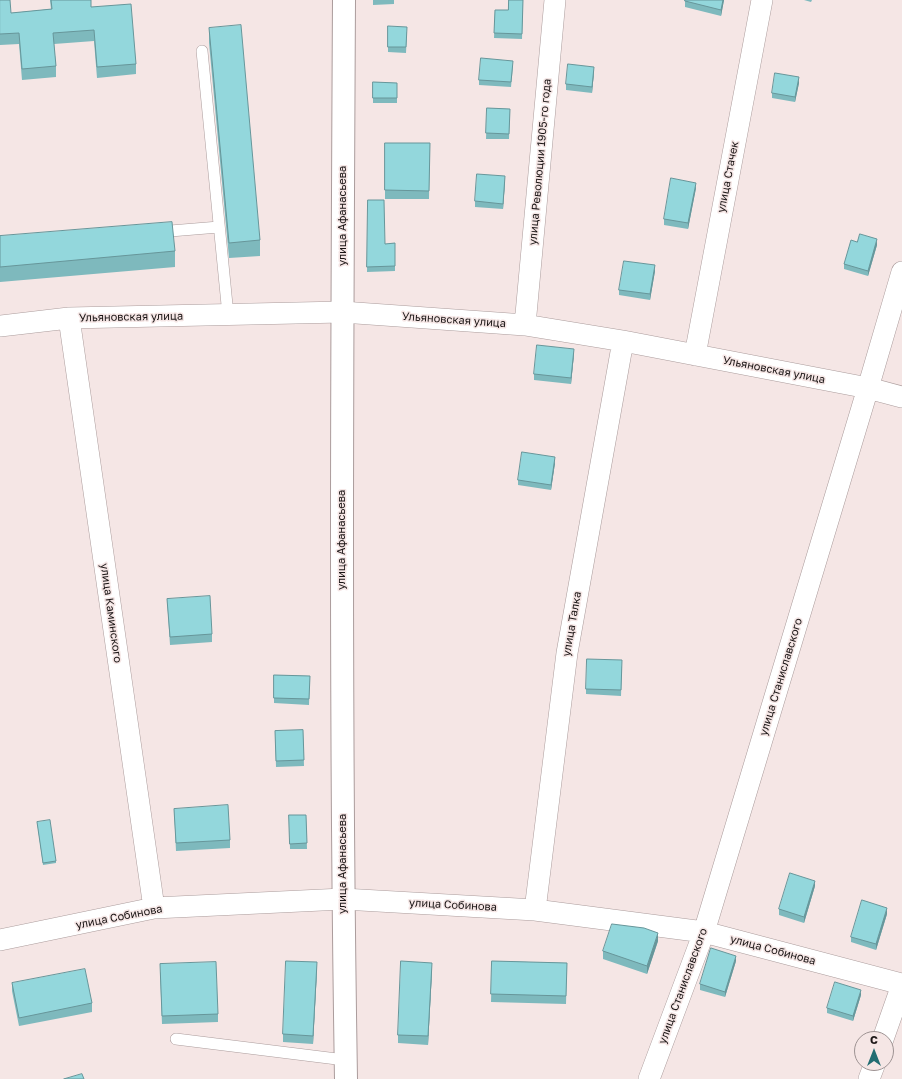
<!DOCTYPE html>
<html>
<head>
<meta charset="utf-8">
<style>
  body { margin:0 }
  #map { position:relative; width:902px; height:1079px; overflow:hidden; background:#f5e6e5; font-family:"Golos Text",sans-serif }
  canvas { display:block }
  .north { position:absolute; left:854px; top:1031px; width:40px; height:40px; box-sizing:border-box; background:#f5e6e5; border:1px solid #9d9292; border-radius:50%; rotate:0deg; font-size:11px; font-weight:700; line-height:16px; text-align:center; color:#1a1515 }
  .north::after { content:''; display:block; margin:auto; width:14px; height:18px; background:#226d72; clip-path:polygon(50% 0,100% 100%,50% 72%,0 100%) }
</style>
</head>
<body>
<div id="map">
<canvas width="902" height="1079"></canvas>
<div class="north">С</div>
</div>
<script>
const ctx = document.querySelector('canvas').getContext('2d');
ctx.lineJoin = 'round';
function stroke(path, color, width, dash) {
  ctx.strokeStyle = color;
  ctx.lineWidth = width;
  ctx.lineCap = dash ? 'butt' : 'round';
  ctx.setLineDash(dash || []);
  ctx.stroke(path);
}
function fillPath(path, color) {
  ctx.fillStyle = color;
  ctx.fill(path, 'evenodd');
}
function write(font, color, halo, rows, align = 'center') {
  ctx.font = font + ' "Golos Text",sans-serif';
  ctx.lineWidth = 3;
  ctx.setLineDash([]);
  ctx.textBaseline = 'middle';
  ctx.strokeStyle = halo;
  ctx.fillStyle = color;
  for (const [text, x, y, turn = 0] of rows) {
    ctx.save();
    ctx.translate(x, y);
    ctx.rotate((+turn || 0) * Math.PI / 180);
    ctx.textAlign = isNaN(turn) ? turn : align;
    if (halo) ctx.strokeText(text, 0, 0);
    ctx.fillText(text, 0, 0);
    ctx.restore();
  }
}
const service = new Path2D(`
  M202,51L228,315
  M158,232L219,227
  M176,1039L345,1060`);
const minor = new Path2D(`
  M69,318L154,908
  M525,325L555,0
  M0,326L69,318L342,312L525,325L623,341L868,388L902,397
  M695,355L762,0
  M535,910L567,653L623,341
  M0,940L154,908L343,899L535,910L704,932L902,984
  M883,1039L902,985
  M649,1079L704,932L868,388L902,272
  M869,1079L875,1063`);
const tertiary = new Path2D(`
  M344,0C342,360 340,719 346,1079`);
stroke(service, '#ab9c9c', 12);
stroke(minor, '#ab9c9c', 22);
stroke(tertiary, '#ab9c9c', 24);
stroke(service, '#fff', 11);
stroke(minor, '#fff', 21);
stroke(tertiary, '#fff', 22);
fillPath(new Path2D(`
  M0,0L11,13L51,9L50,0H91V7L136,64V74L97,78L94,41L54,44L56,66V77L22,80L19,44L0,45Z
  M373,0H394V4L373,5Z
  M523,0L522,39L494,38L495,10H508Z
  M685,0H724L721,16L685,7Z
  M804,0H812L811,2Z
  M388,26L407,32L406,53L388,52Z
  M209,28L260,240V256L229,258L209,43Z
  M513,66L511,87L479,85V80Z
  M594,72L592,93L566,90V84Z
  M373,82L397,83V103H373Z
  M799,83L795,102L772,98V93Z
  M487,108L510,109L509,139H486Z
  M385,143H430L429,199H385Z
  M505,182L503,209L475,207V201Z
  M696,188L688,229L664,225V219Z
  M368,200L385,244L395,243V271L367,272Z
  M0,236L175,251V267L0,282Z
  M857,242L877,245L868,276L844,269V264Z
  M655,271L650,300L619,295V290Z
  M574,354L571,384L534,380V374Z
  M555,463L551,490L518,485V480Z
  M167,599L212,634V642L170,645Z
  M622,666L621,696L586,694V689Z
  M274,675L310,676L309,705L274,703Z
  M303,730L304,766L276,767L275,731Z
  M174,809L230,840V848L176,851Z
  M289,815H306L307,849H290Z
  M37,822L56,861V863L43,865Z
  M815,886L804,923L779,915V909Z
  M887,914L876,950L851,942V937Z
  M658,941L647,974L603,959V951Z
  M492,961L567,963L566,1004L491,1002Z
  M736,961L725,997L700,990V984Z
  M317,970L313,1044L283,1042V1034Z
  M432,971L428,1045L398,1043V1035Z
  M160,972L218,1014V1022L162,1024Z
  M12,983L92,1003V1012L19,1026L12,991Z
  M861,995L853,1021L827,1013V1008Z`), '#7eb9bd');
fillPath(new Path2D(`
  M723,0H724L721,16V10Z
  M594,67V72L592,93V87Z
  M799,77V83L795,102V97Z
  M505,176V182L503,209V204Z
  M696,183V188L688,229V223Z
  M877,239V245L868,276V271Z
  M655,265V271L650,300V294Z
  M574,349V354L571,384V378Z
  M555,457V463L551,490V485Z
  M815,881V886L804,923V917Z
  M887,908V914L876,950V944Z
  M658,933V941L647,974V966Z
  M736,956V961L725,997V992Z
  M317,962V970L313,1044V1036Z
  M432,963V971L428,1045V1036Z
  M861,990V995L853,1021V1016Z`), '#67969a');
const building = new Path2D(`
  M0,0H10L11,13L52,9L51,0H91V7L131,4L136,64L97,67L94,30L53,33L56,66L22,69L19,33L0,34Z
  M509,0H523L522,34L494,33L495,10H508Z
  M685,0H723L721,10L685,1Z
  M241,25L260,240L229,243L209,28Z
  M388,26L407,27L406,47H388Z
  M481,58L513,61L511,82L479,80Z
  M568,64L594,67L592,87L566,84Z
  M775,73L799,77L795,97L772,93Z
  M373,82L397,83V98H373Z
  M487,108L510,109L509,134L486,133Z
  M385,143H430L429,191L385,190Z
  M477,174L505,176L503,204L475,201Z
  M671,178L696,183L688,223L664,219Z
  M368,200H384L385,244L395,243V266L367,267Z
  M172,222L175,251L0,267V236Z
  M860,234L877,239L868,271L844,264L851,240L857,242Z
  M624,261L655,265L650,294L619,290Z
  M537,345L574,349L571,378L534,374Z
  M522,452L555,457L551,485L518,480Z
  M210,596L212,634L170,637L167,599Z
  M587,659L622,660L621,690L586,689Z
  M274,675L310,676L309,699L274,698Z
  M303,730L304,760L276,761L275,731Z
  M228,805L230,840L176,843L174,809Z
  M289,815H306L307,843L290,844Z
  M50,820L56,861L43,863L37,822Z
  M790,873L815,881L804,917L779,909Z
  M862,900L887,908L876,944L851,937Z
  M612,924L644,928L658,933L647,966L603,951Z
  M711,948L736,956L725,992L700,984Z
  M286,961L317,962L313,1036L283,1034Z
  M401,961L432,963L428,1036L398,1035Z
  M492,961L567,963L566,996L491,994Z
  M216,962L218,1014L162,1016L160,964Z
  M85,969L92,1003L19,1018L12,983Z
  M835,982L861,990L853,1016L827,1008Z
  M82,1074L84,1079H64Z`);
fillPath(building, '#93d7dc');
stroke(building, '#67969a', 1);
write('11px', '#1a1515', '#f5e6e5', [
  ["улица Революции 1905-го года",540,162,-85],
  ["улица Стачек",728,177,-79],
  ["улица Афанасьева",343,216,-90],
  ["Ульяновская улица",131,317,-1],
  ["Ульяновская улица",454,320,4],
  ["Ульяновская улица",774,370,11],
  ["улица Афанасьева",342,540,-90],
  ["улица Каминского",111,613,82],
  ["улица Талка",572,624,-80],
  ["улица Станиславского",781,677,-73],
  ["улица Афанасьева",343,864,-90],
  ["улица Собинова",453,905,3],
  ["улица Собинова",119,917,-11],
  ["улица Собинова",773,950,15],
  ["улица Станиславского",683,986,-70]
]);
</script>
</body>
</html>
